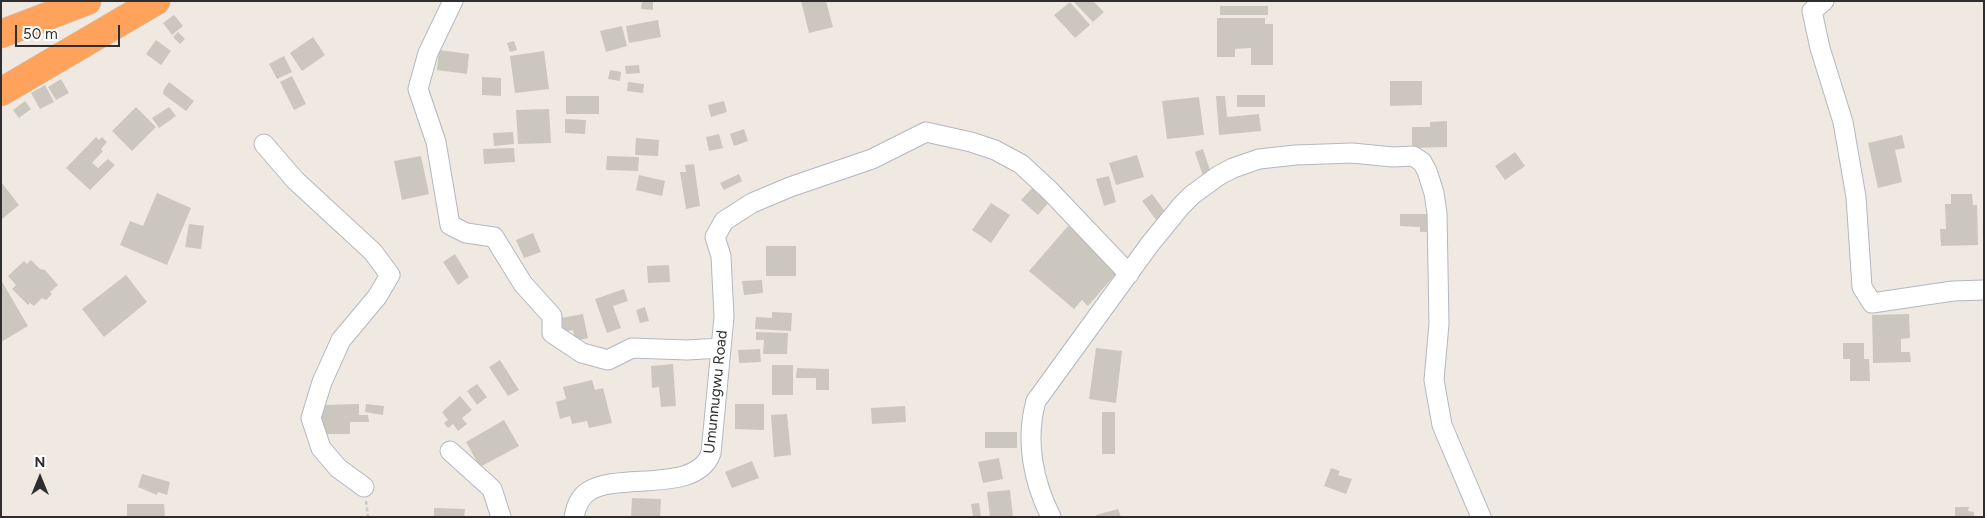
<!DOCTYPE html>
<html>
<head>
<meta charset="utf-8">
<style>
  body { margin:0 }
  #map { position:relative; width:1985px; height:518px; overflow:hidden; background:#efe9e1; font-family:Figtree,sans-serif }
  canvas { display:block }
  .frame { position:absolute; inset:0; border:2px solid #2e2e2e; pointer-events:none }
  .north { position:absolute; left:15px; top:453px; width:50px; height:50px; -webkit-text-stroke:4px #fff; paint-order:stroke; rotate:0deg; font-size:14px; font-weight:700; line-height:20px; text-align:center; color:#2e2e2e }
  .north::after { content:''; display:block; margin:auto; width:18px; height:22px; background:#2e2e2e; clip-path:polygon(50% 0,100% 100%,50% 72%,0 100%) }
  .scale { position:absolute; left:15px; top:25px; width:105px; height:22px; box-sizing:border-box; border:2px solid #2e2e2e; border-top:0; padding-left:6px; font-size:15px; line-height:18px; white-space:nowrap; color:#2e2e2e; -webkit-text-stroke:4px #fff; paint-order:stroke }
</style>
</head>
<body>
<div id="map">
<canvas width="1985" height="518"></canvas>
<div class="frame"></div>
<div class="north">N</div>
<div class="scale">50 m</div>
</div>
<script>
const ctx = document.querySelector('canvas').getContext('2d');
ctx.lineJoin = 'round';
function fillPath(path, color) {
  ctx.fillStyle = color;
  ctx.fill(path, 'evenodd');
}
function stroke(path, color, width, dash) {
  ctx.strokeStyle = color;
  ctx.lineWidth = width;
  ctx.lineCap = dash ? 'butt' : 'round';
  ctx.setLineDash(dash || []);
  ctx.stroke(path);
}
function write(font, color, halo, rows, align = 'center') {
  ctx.font = font + ' Figtree,sans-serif';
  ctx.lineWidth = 4;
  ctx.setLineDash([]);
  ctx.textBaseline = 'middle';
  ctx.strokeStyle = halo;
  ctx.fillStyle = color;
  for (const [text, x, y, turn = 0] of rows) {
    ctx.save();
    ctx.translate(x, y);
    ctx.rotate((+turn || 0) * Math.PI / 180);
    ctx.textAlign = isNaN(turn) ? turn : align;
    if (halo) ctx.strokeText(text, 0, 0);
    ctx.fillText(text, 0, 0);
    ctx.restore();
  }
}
fillPath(new Path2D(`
  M642,1L653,2V10L641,9Z
  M801,1H826L833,27L809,33Z
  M1073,1H1093L1104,12L1093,22Z
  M1070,2L1090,25L1075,38L1054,15Z
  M1220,6H1268V15H1220Z
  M174,15L183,26L172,35L163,23Z
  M1217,18H1265V24H1273V65H1251V48L1235,49V57H1217Z
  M658,20L661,37L629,43L626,26Z
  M622,26L627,46L606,52L600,31Z
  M178,32L185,39L180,44L173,37Z
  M313,37L325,55L302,71L290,53Z
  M156,40L171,51L161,65L146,54Z
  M514,41L517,50L510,52L507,43Z
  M439,50L469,54L467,74L437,70Z
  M544,51L549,89L515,93L510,56Z
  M284,56L292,72L277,79L269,64Z
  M639,65L640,73L626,74L625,66Z
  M610,70L621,72L620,81L608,79Z
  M292,76L306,104L294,110L280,82Z
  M482,77L501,78V96L482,95Z
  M61,79L69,93L56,100L48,87Z
  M1390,81H1422V105L1390,106Z
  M169,82L194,101L186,111L163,94L164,89Z
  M628,82L644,84L643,93L627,91Z
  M45,85L54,102L40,109L31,93Z
  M1237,95H1265V107H1237Z
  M566,96H599V114H566Z
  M1216,96H1225L1227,117L1259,114L1261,131L1219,135Z
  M1199,97L1204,135L1167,139L1162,101Z
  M25,101L31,109L19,118L13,110Z
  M724,101L727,112L711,117L708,105Z
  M136,107L156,127L132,151L112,131Z
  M169,107L176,116L159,128L152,118Z
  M549,109L551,143L518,144L516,110Z
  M565,119L586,120L585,134L565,133Z
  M1447,121V147L1412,148V127H1430V122Z
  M744,129L748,141L734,146L730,134Z
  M513,132L514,144L494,146L493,133Z
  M719,134L723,148L709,151L706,137Z
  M1902,135L1905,148L1895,150L1902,182L1878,188L1868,143Z
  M96,137L99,140L102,137L107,142L101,149L103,151L92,163L98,168L108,159L115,165L90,190L66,168Z
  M636,138L659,140L658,156L635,155Z
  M514,148L515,162L484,164L483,149Z
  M1203,149L1211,173L1203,176L1195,152Z
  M1515,152L1525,166L1505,180L1495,166Z
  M1137,155L1144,177L1116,185L1109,163Z
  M421,156L429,194L402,200L394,161Z
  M607,156L639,157L638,171L606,170Z
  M694,164L700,206L686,209L680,172H686L685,165Z
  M739,174L742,181L724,190L720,183Z
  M639,175L665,181L662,196L636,190Z
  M1109,176L1116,202L1104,206L1096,179Z
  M1,182L19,205L1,220Z
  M1035,185L1051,200L1038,215L1021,200Z
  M157,193L191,208L167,265L120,245L130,221L143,226Z
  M1152,194L1170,218L1160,225L1142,201Z
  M1951,194H1972L1973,205H1977L1978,245L1941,246L1940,229H1946L1945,204H1951Z
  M991,203L1010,215L991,243L972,230Z
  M1400,214H1431V232H1420V227L1400,226Z
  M189,224L204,226L201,249L185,247Z
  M1068,226L1119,270L1088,306L1082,300L1074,309L1029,271Z
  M533,233L541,252L524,258L516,240Z
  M766,246H796V276H766Z
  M455,254L469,277L458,285L443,262Z
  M31,260L40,269L45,270L58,285L50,292L52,294L46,300L42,298L34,306L30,303L28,305L12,289L16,285L8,276L24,261L27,264Z
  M669,265L670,282L648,283L647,266Z
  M126,275L147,302L104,337L82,309Z
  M1,280L28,326L1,342Z
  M762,280L763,293L744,295L742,281Z
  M624,289L628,301L613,306L621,328L607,333L595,299Z
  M645,307L649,321L640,323L636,310Z
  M772,312L792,313L791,331L755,329L756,317L772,318Z
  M583,314L588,338L575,341L573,330L559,333L556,319Z
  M1909,314L1910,338L1901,339V352H1910L1911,362L1873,363L1872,315Z
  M756,332L788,333L787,354H763L764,340H756Z
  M1843,343H1864V359H1869L1870,381H1850V359H1843Z
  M1096,348L1122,351L1116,403L1089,399Z
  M760,349L761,362L739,363L738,350Z
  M500,360L519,390L508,396L489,367Z
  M673,364L676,406L661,407L659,387L652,388L651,366Z
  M772,365H793V395H772Z
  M797,368L829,369V390H816V378H796Z
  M592,380L595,390L603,388L612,423L589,428L587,421L572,424L570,416L560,419L556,402L566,399L563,387Z
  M477,384L487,397L477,405L467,391Z
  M460,396L472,410L462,418L467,424L458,431L453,424L448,428L444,423L448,420L442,412Z
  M359,404V415H368L369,422H350V434H322V405Z
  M366,404L384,406L383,415L365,412Z
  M735,404H764V430L735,429Z
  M905,406L906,422L872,424L871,408Z
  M1102,412H1115V454H1102Z
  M787,414L791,455L774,457L771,415Z
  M504,420L519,446L480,467L466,442Z
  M985,432H1017V448H985Z
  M999,458L1003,479L983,483L978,462Z
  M752,461L759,478L732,488L725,472Z
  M1331,468L1340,471L1338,475L1352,479L1346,494L1324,486Z
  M142,474L170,482L167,495L158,492L157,495L138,487Z
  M1010,490L1013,517H990L987,492Z
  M632,498L661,499L660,517H631Z
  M979,503L981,517H973L971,504Z
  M127,504H164L165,517H127Z
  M1955,507H1969L1968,511L1974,512V517H1955Z
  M434,508L465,509L464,517H434Z
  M1118,509L1121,517H1097L1096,515Z`), '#cbc7bf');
const minor = new Path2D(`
  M453,1L428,53L418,89L436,142L450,225L466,233L494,237L523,284L552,316V333L582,353L608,360L632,348L687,350L721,348
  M1824,1L1812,11L1820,48L1843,122L1856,197L1862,287L1872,303L1953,291L1984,290
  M264,144L295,180L373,252L390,275L377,297L341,340L322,382L311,418L321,448L338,468L364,487
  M450,451L492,489L501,517
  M574,517C576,507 579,497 589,491C620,472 697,494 711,453L724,317L721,256L715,237L724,221L752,203L790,187L872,159L926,132L971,142L995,150L1021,164L1050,191L1129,274
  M1051,517C1033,481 1025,440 1036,401L1150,244L1181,206L1192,195L1218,176L1233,168L1259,159L1296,155L1352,153L1393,157L1413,156L1422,162L1427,171L1434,193L1437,213L1439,324L1434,380L1442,425L1481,517`);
const highway = new Path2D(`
  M1,34L87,1
  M1,92L156,1`);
stroke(minor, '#b4b7c1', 21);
stroke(highway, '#c9c9c9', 29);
stroke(new Path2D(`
  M366,501L368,517`), '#c9c9c9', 2.5, [4, 2.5]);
stroke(minor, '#fff', 19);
stroke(highway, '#ffa35c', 28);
write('15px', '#2e2e2e', '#fff', [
  ["Umunnugwu Road",716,392,-84]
]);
</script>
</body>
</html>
